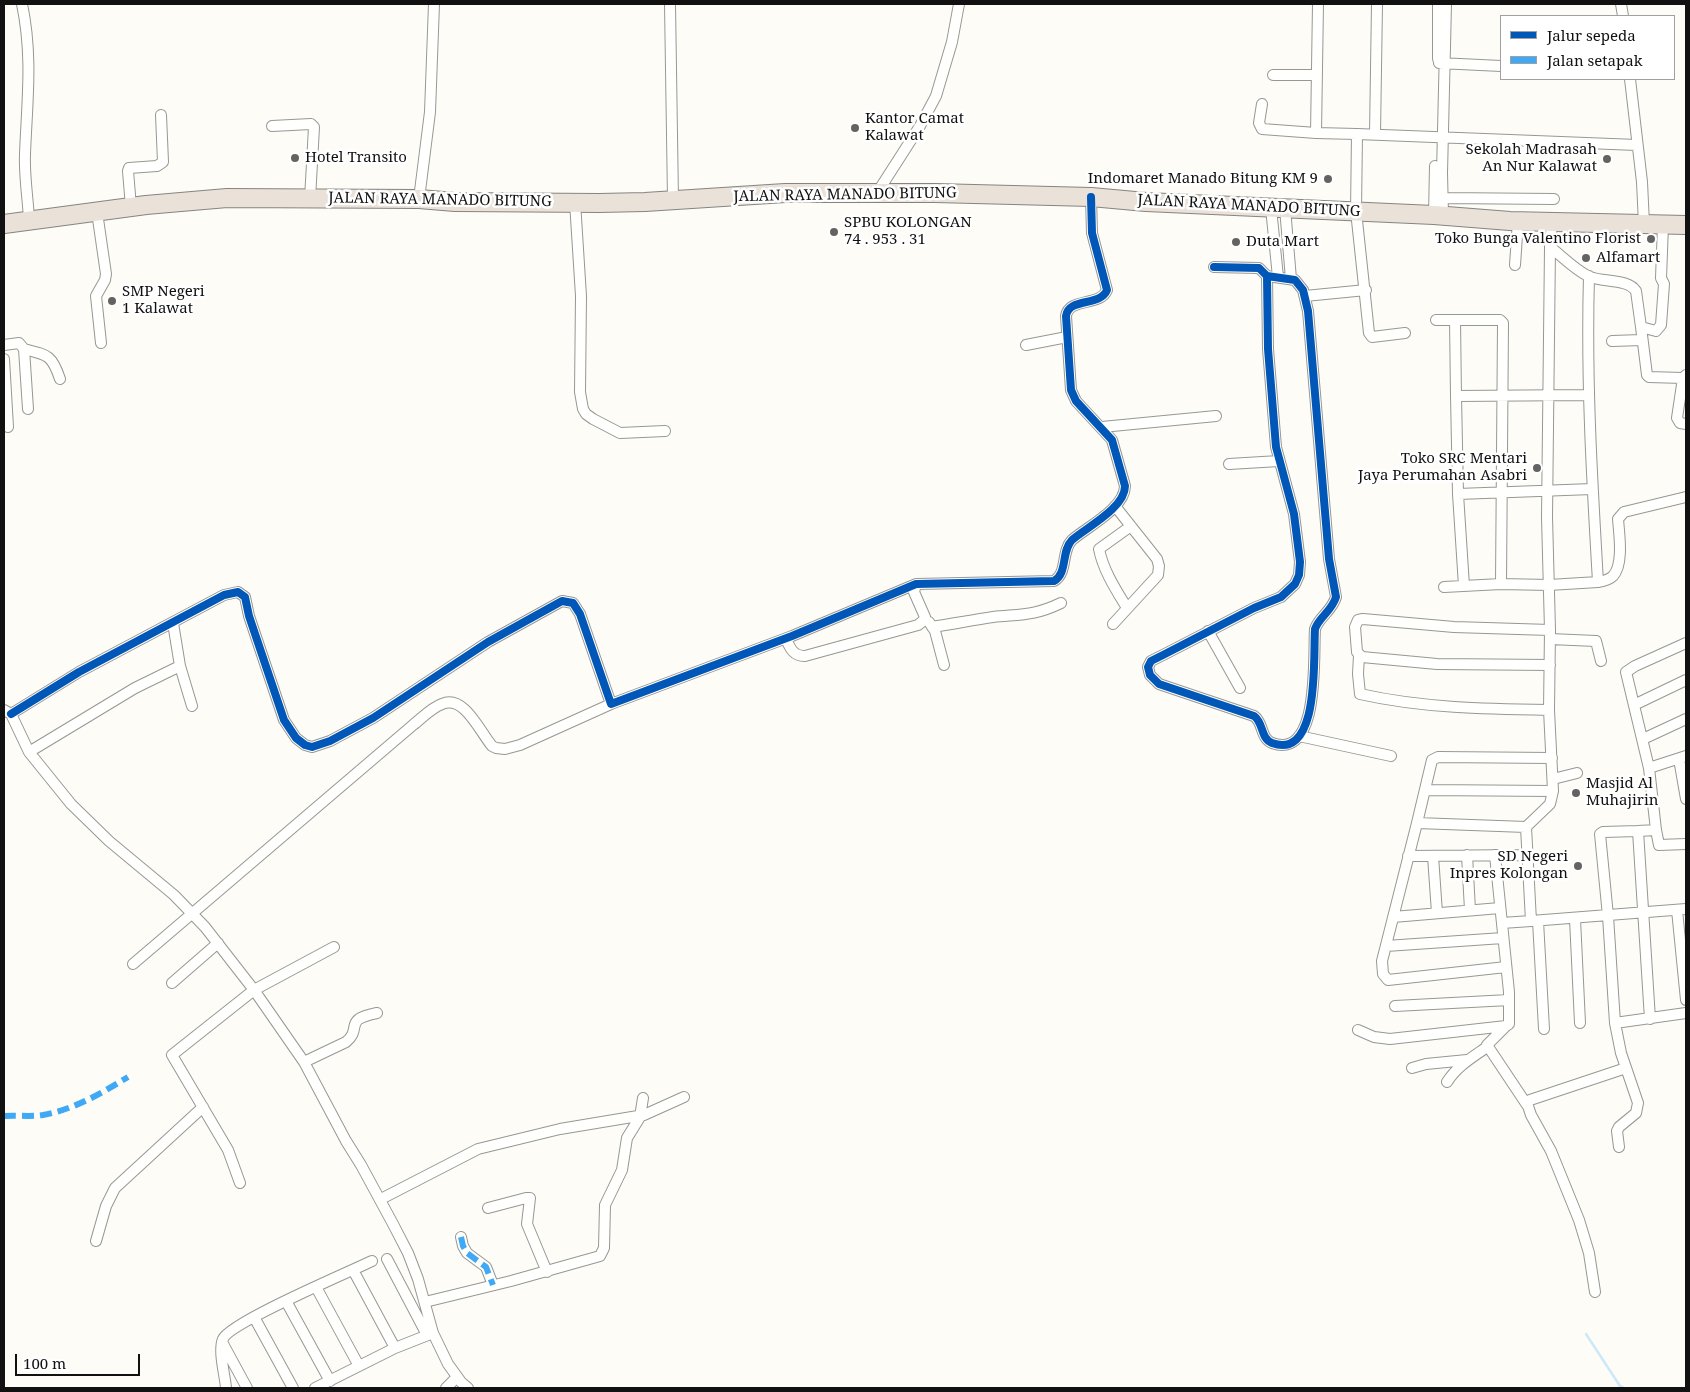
<!DOCTYPE html>
<html>
<head>
<meta charset="utf-8">
<style>
  body { margin:0 }
  #map { position:relative; width:1690px; height:1392px; overflow:hidden; background:#fdfcf7; font-family:"Noto Serif",serif }
  canvas { display:block }
  .frame { position:absolute; inset:0; border:5px solid #111; pointer-events:none }
  .legend { position:absolute; left:1500px; top:15px; width:175px; height:65px; box-sizing:border-box; background:#fff; border:1px solid #a0a0a0; margin:0; padding:6px 9px; list-style:none; font-size:15px; color:#111 }
  .legend li { display:flex; align-items:center; gap:10px; height:25px }
  .legend b { width:25px; border:1px solid #a0a0a0 }
  .scale { position:absolute; left:15px; top:1354px; width:125px; height:22px; box-sizing:border-box; border:2px solid #111; border-top:0; padding-left:6px; font-size:15px; line-height:18px; white-space:nowrap; color:#111; -webkit-text-stroke:4px #fff; paint-order:stroke }
</style>
</head>
<body>
<div id="map">
<canvas width="1690" height="1392"></canvas>
<div class="frame"></div>
<ul class="legend">
<li><b style="height:6px;background:#0057b8"></b>Jalur sepeda</li>
<li><b style="height:6px;background:#3fa9f5"></b>Jalan setapak</li>
</ul>
<div class="scale">100 m</div>
</div>
<script>
const ctx = document.querySelector('canvas').getContext('2d');
ctx.lineJoin = 'round';
function stroke(path, color, width, dash) {
  ctx.strokeStyle = color;
  ctx.lineWidth = width;
  ctx.lineCap = dash ? 'butt' : 'round';
  ctx.setLineDash(dash || []);
  ctx.stroke(path);
}
function write(font, color, halo, rows, align = 'center') {
  ctx.font = font + ' "Noto Serif",serif';
  ctx.lineWidth = 5;
  ctx.setLineDash([]);
  ctx.textBaseline = 'middle';
  ctx.strokeStyle = halo;
  ctx.fillStyle = color;
  for (const [text, x, y, turn = 0] of rows) {
    ctx.save();
    ctx.translate(x, y);
    ctx.rotate((+turn || 0) * Math.PI / 180);
    ctx.textAlign = isNaN(turn) ? turn : align;
    if (halo) ctx.strokeText(text, 0, 0);
    ctx.fillText(text, 0, 0);
    ctx.restore();
  }
}
stroke(new Path2D(`
  M1586,1334L1620,1386L1624,1388`), '#cde8f7', 2.5);
const street = new Path2D(`
  M22,4C33,57 27,101 25,154C24,176 28,198 29,220
  M670,4L673,200
  M1318,4L1316,133L1357,134
  M1621,4L1623,16
  M1438,59V4
  M1439,63L1501,66
  M1273,75H1317
  M1630,79L1642,182L1644,224
  M1262,104L1259,123L1262,129L1316,133
  M272,126L311,124L314,127L310,199
  M1375,134L1377,4
  M877,193L920,126L936,96L952,42L959,4
  M1442,198L1554,199
  M419,199L430,112L434,4
  M575,202L581,296L580,392L583,409L586,414L593,419L620,433L665,431
  M131,207L128,171L129,168L157,166L163,162L161,115
  M1271,208L1278,277
  M1285,208L1291,279
  M97,212L106,274L105,280L96,296L101,343
  M1434,215L1435,166
  M1443,215L1442,173L1446,4
  M1552,222L1550,247L1547,517L1550,630L1549,710L1553,791L1550,804L1526,827L1531,921L1686,909
  M1550,247C1562,256 1574,269 1588,276C1602,283 1627,278 1636,291L1641,327L1656,331L1661,325L1664,284L1661,278L1663,225
  M1515,265L1518,221
  M1214,267L1259,268L1267,276L1268,349L1276,447L1294,514L1300,562L1299,575L1295,584L1281,597L1254,608L1163,655L1151,661L1148,667L1150,675L1159,684L1254,716C1264,723 1260,738 1272,743C1321,761 1313,654 1315,629C1319,617 1332,611 1336,597L1329,559L1308,311L1303,290L1295,280L1267,276
  M1305,296L1366,290
  M1436,320H1455L1456,396
  M1455,320H1500L1503,323L1501,584
  M1641,327L1647,375L1649,377L1683,378
  M1405,333L1372,337L1369,333L1356,211L1357,134L1637,145
  M1612,341L1642,340
  M4,345L19,343L24,349L28,409
  M1026,345L1067,337
  M24,349C48,355 52,355 60,379
  M4,359L8,427
  M1686,375L1683,378L1677,418L1680,423L1686,424
  M1102,427L1216,416
  M1229,464L1279,461
  M1458,494L1592,489
  M1598,582C1604,581 1609,580 1613,576C1624,564 1619,533 1618,519L1624,512L1686,497
  M1464,586L1458,494L1456,396L1588,395
  M1444,587L1501,584L1549,585L1598,582C1592,480 1586,379 1589,276
  M1127,608C1116,590 1103,570 1099,549L1131,526
  M929,622L935,631L944,665
  M173,623L180,666L192,706
  M1113,624L1158,575L1159,566L1157,559L1115,506
  M932,627C952,624 973,620 993,617C1021,614 1034,616 1061,603
  M1208,631L1240,688
  M786,639C790,648 793,656 805,656L918,625L923,621L925,617L914,592L916,584
  M1550,639L1596,641L1601,661
  M1359,655L1358,674L1360,694C1422,708 1486,709 1549,710
  M1550,665L1437,664L1362,657L1357,652L1355,627L1358,620L1363,619L1454,627L1550,630
  M1634,705L1686,680
  M4,710L11,714L29,752L71,804L109,841L174,895L205,927L254,990L304,1062L346,1141L361,1165L393,1224L408,1253L418,1279L433,1333L448,1364L461,1382L468,1388
  M11,714L79,672L224,595L238,592L245,597L249,616L284,720L296,738L305,745L312,747L330,741L373,718L488,642L562,601L573,603L580,614L611,704L792,636L916,584L1054,581C1068,573 1061,551 1072,540C1087,527 1125,508 1125,486L1112,440L1076,401L1071,390L1066,316C1069,297 1100,307 1107,290L1092,233L1091,197
  M1299,736L1391,756
  M1643,739L1686,719
  M29,752L135,688L180,666
  M1679,759L1686,799
  M1649,768L1686,756
  M1553,779L1577,773
  M1425,790L1553,791
  M1417,823L1526,827
  M1656,830L1659,845L1686,844
  M1638,831L1656,830L1649,768L1626,672L1635,666L1686,643
  M1467,855L1470,910
  M1408,856L1527,855
  M1433,856L1437,913
  M1677,910L1686,1000
  M1393,917L1500,908
  M1575,919L1580,1023
  M1538,921L1544,1029
  M1502,923L1531,921
  M1386,946L1503,938
  M133,964L413,725C422,718 431,708 442,704C464,694 480,732 492,746L496,748L505,749L520,745L611,704
  M1506,967L1388,980L1383,974L1382,961L1417,823L1432,760L1438,757L1552,758
  M172,983L218,943
  M1395,1006L1509,1000
  M1615,1023L1686,1013
  M1506,1026L1487,1045L1527,1105
  M1358,1030L1374,1037L1390,1039L1506,1026L1509,1024V992L1495,855
  M304,1062L346,1042C363,1028 342,1020 377,1013
  M1412,1068L1426,1064L1467,1060
  M1447,1082C1457,1066 1473,1057 1487,1047
  M1619,1147L1617,1131L1619,1127L1636,1113L1638,1103L1621,1053L1615,1023L1608,916L1600,834L1603,832L1638,831L1650,1019
  M240,1183L228,1150L172,1055L254,990L334,947
  M381,1199L478,1149L560,1129L644,1115L684,1097
  M488,1208L526,1198H530L527,1224L547,1272
  M461,1237L463,1246L467,1253L486,1267L493,1285
  M96,1241L106,1206L115,1188L203,1107
  M387,1259L427,1335
  M353,1270L395,1348
  M316,1287L359,1366
  M1595,1292L1589,1253L1579,1220L1551,1151L1531,1115L1527,1103L1530,1100L1626,1068
  M286,1301L330,1381
  M425,1302L511,1281L600,1256L604,1248L605,1205L622,1170L627,1138L640,1117L643,1098
  M254,1317L293,1388
  M222,1342L247,1388
  M226,1388C225,1375 218,1351 223,1339C229,1323 349,1272 372,1261
  M315,1388L395,1348L433,1333
  M446,1388L457,1377`);
const highway = new Path2D(`
  M4,224L146,205L227,198L419,199L455,202L599,203L645,202L785,193H935L1091,197L1146,202L1434,215L1510,221L1686,225`);
stroke(street, '#979795', 12);
stroke(highway, '#858482', 20);
stroke(street, '#fffffe', 10);
stroke(highway, '#eae1d8', 18);
stroke(new Path2D(`
  M4,1116C16,1115 30,1117 43,1115C75,1109 100,1094 128,1077
  M461,1237L463,1246L467,1253L486,1267L493,1285`), '#3fa9f5', 6, [12, 6]);
stroke(new Path2D(`
  M1214,267L1259,268L1267,276L1268,349L1276,447L1294,514L1300,562L1299,575L1295,584L1281,597L1254,608L1163,655L1151,661L1148,667L1150,675L1159,684L1254,716C1264,723 1260,738 1272,743C1321,761 1313,654 1315,629C1319,617 1332,611 1336,597L1329,559L1308,311L1303,290L1295,280L1267,276
  M11,714L79,672L224,595L238,592L245,597L249,616L284,720L296,738L305,745L312,747L330,741L373,718L488,642L562,601L573,603L580,614L611,704L792,636L916,584L1054,581C1068,573 1061,551 1072,540C1087,527 1125,508 1125,486L1112,440L1076,401L1071,390L1066,316C1069,297 1100,307 1107,290L1092,233L1091,197`), '#0057b8', 8);
for (const [x, y, r, color] of [
  [855,128,5,"#646362"],
  [295,158,5,"#646362"],
  [1607,159,5,"#646362"],
  [1328,179,5,"#646362"],
  [834,232,5,"#646362"],
  [1651,239,5,"#646362"],
  [1236,242,5,"#646362"],
  [1586,258,5,"#646362"],
  [112,301,5,"#646362"],
  [1537,468,5,"#646362"],
  [1576,793,5,"#646362"],
  [1578,866,5,"#646362"]
]) {
  const dot = new Path2D();
  dot.arc(x, y, r, 0, 2 * Math.PI);
  ctx.fillStyle = color;
  ctx.fill(dot);
  stroke(dot, '#fff', 2);
}
write('15px', '#111', '#fff', [
  ["Kantor Camat",865,119],
  ["Kalawat",865,136],
  ["Sekolah Madrasah",1597,150,"right"],
  ["An Nur Kalawat",1597,167,"right"],
  ["Hotel Transito",305,158],
  ["Indomaret Manado Bitung KM 9",1318,179,"right"],
  ["SPBU KOLONGAN",844,223],
  ["74 . 953 . 31",844,240],
  ["Toko Bunga Valentino Florist",1641,239,"right"],
  ["Duta Mart",1246,242],
  ["Alfamart",1596,258],
  ["SMP Negeri",122,292],
  ["1 Kalawat",122,309],
  ["Toko SRC Mentari",1527,459,"right"],
  ["Jaya Perumahan Asabri",1527,476,"right"],
  ["Masjid Al",1586,784],
  ["Muhajirin",1586,801],
  ["SD Negeri",1568,857,"right"],
  ["Inpres Kolongan",1568,874,"right"]
], 'left');
write('15px', '#111', '#fff', [
  ["JALAN RAYA MANADO BITUNG",845,195,-1],
  ["JALAN RAYA MANADO BITUNG",440,200,1],
  ["JALAN RAYA MANADO BITUNG",1249,206,3]
]);
</script>
</body>
</html>
